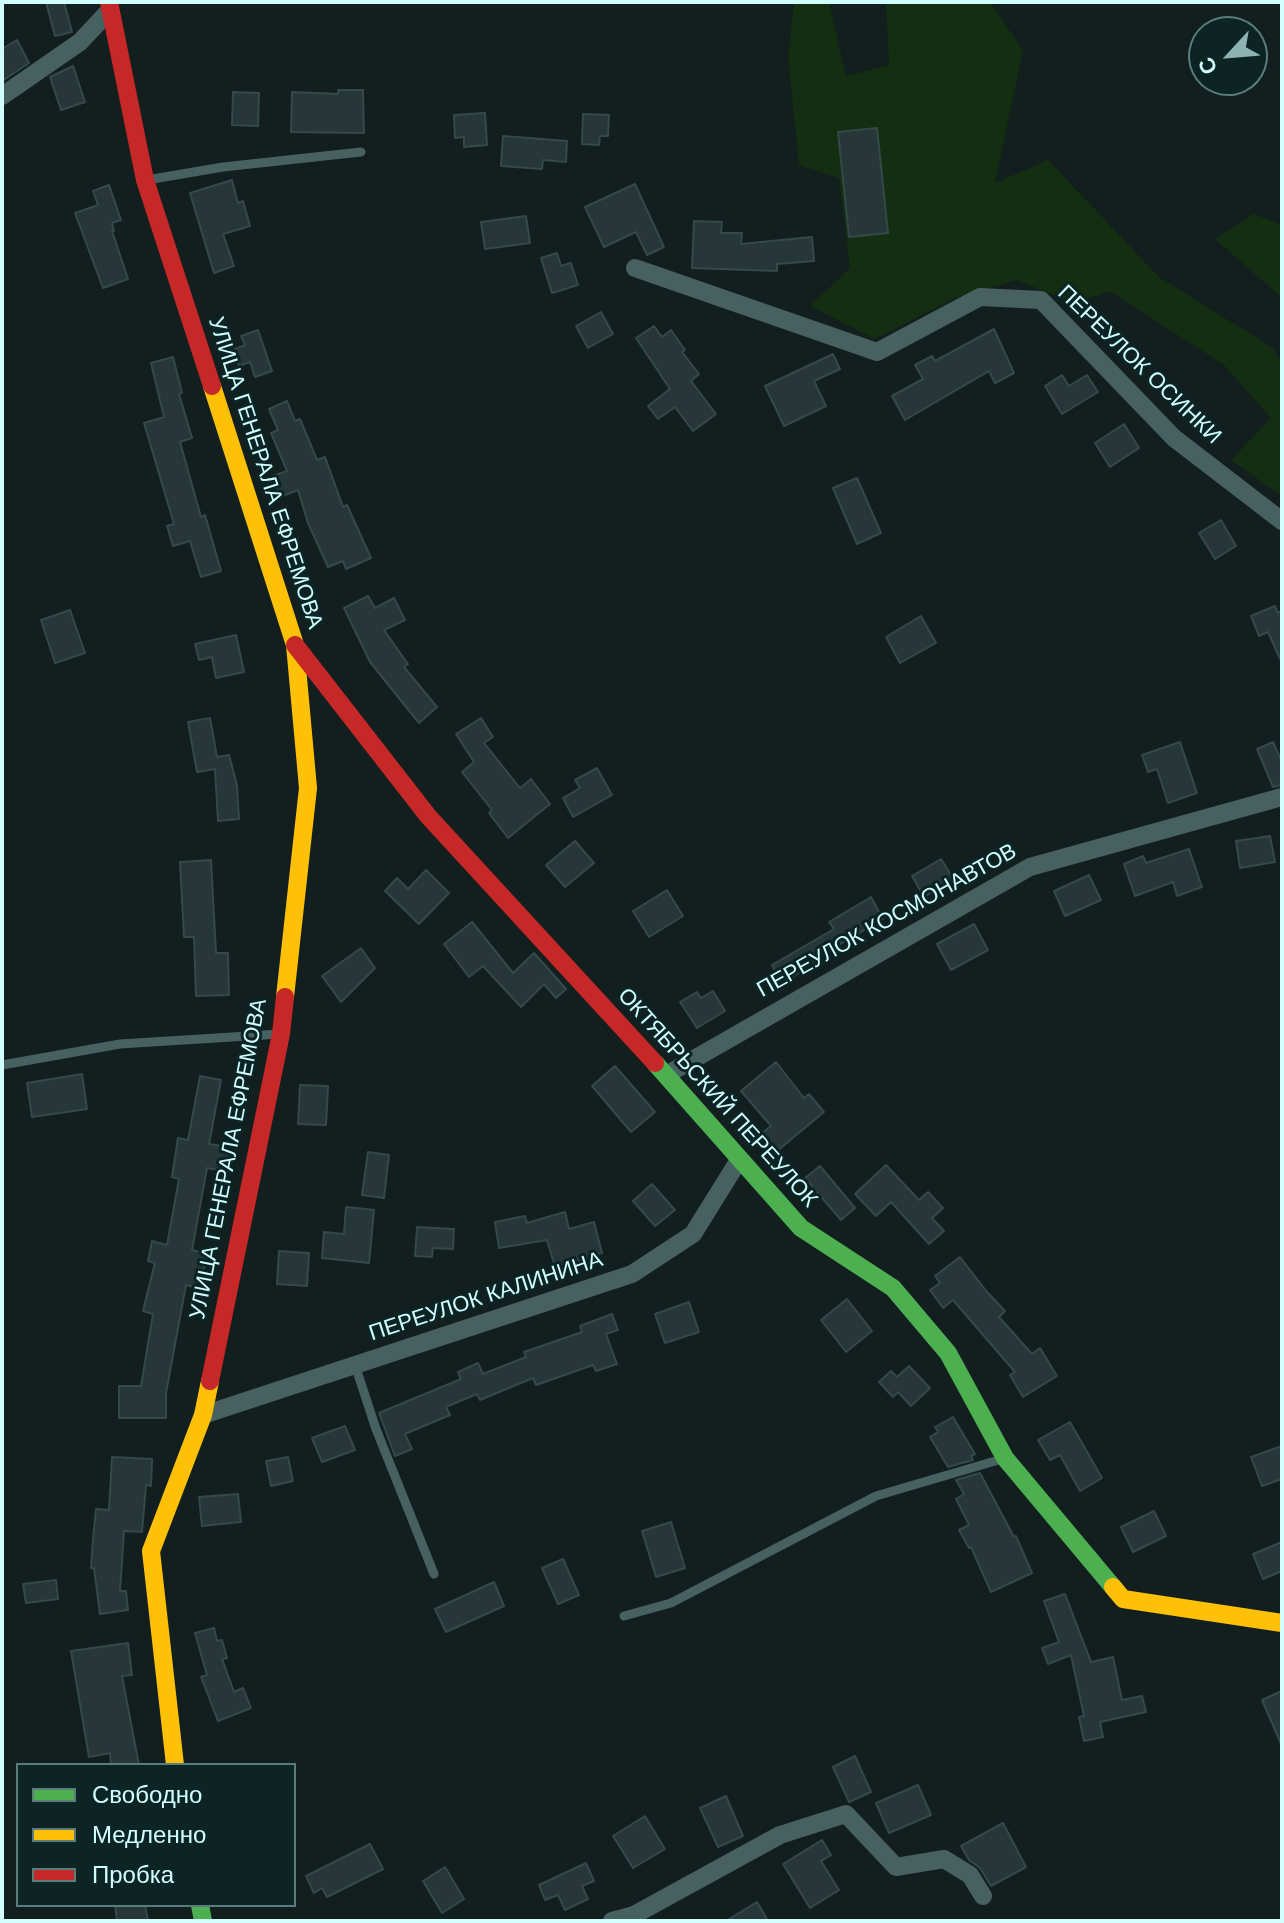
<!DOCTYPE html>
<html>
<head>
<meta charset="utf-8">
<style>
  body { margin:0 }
  #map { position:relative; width:1284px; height:1923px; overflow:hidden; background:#131f1f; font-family:Arial,sans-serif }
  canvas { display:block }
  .frame { position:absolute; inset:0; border:4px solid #d1ffff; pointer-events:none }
  .legend { position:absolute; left:16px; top:1763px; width:280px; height:144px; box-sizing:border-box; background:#0d2425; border:2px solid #5b7c7c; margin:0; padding:10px 14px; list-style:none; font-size:24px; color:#d1ffff }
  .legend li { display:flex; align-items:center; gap:16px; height:40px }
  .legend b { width:40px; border:2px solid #5b7c7c }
  .north { position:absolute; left:1188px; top:16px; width:80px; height:80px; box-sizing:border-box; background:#0d2425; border:2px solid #5b7c7c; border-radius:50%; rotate:244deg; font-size:22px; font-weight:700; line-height:32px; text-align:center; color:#d1ffff }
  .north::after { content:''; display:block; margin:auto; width:28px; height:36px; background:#8eb1b1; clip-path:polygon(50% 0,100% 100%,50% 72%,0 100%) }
</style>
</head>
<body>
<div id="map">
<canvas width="1284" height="1923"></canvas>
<div class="frame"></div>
<ul class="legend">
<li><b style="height:10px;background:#4caf50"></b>Свободно</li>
<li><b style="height:10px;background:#ffc107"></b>Медленно</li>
<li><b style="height:10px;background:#c62828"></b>Пробка</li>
</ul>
<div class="north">С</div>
</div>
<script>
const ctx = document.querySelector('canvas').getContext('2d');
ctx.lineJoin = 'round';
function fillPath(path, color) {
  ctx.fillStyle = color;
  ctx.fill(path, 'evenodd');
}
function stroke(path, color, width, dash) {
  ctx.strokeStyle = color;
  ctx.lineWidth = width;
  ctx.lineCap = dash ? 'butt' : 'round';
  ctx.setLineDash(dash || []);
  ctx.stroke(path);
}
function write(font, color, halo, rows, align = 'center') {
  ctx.font = font + ' Arial,sans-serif';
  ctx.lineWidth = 6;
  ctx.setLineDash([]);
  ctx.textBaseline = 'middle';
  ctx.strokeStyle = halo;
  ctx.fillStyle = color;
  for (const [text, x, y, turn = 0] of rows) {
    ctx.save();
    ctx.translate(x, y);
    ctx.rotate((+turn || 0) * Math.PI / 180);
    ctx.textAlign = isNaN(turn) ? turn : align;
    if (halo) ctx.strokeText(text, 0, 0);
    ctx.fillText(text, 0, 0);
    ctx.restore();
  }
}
fillPath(new Path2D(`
  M794,2H829L846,76L889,65L886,2H990L1023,50L995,183L1048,160L1159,277L1273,348L1282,364V496L1231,460L1271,418L1224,365L1110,291L1075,303L1016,280L955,298L875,339L810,306L850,268L839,178L799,165L788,57Z
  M1254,214L1282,225V298L1215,239Z`), '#142e11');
const building = new Path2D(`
  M46,2H64L72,32L55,36Z
  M17,40L29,63L2,81V49Z
  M73,66L85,102L61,110L50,77Z
  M338,90H363L364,133L291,132L292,92L338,94Z
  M233,92L259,93L258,126L232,125Z
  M485,113L487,145L464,147V137L455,138L454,115Z
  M583,114L609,115L608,136H600L599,145L582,144Z
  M877,128L888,233L849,237L838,132Z
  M503,136L567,141L566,162L543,160L542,169L501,166Z
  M232,180L238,203L243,201L250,226L223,234L234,266L214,273L190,193Z
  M635,184L664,247L647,255L636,232L604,247L585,207Z
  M109,185L121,220L112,223L114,231H112L128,279L103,288L75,213L98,205L93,191Z
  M526,216L530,243L485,249L481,222Z
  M694,221L722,222L721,233H742L741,244L812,237L814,261L777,264V271L692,268Z
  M557,253L561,266L571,263L578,285L552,293L541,258Z
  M601,312L613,334L588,348L576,326Z
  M654,326L662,337L671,330L685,350L682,352L699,374L691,381L716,414L693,431L675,407L658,419L648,406L670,389L636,338Z
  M994,329L1014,373L995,383L989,371L905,420L892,396L923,379L915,365L932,356L935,361Z
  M258,330L272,371L255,377L250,362L239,366L233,350L245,345L241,336Z
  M833,354L840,369L814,381L826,406L784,426L765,386Z
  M173,357L182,393L179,394L192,438L180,442L201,517L205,515L221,571L201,577L190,541L173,546L167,526L174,524L144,423L164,417L151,363Z
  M1062,375L1069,386L1087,375L1098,392L1062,414L1045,386Z
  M287,401L295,421L300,419L317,460L325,457L343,507L347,505L371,558L346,569L343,561L328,567L308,523L298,490L280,497L273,476L287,471L271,433L278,430L269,409Z
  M1124,424L1139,448L1110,467L1095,443Z
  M857,478L881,533L857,544L833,488Z
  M1221,520L1236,546L1215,559L1199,533Z
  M368,596L375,608L394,598L405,620L384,630L408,664L404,667L437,707L419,723L370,662L344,608Z
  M1275,606L1278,613L1282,611V663L1268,632L1259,636L1251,616Z
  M70,610L85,653L55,663L41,620Z
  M921,616L936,643L900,663L886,637Z
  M236,635L244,672L216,678L212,657L199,660L195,644Z
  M210,718L217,757L229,755L237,785L239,819L218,821L215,769L197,772L188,722Z
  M481,718L493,737L484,743L520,788L531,779L550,804L508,838L489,813L492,810L462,772L474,762L456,734Z
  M1180,742L1197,793L1168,803L1157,769L1148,772L1142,755Z
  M1273,742L1282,762V785L1273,787L1257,749Z
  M597,768L612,795L573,817L563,798L580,788L575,780Z
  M1270,836L1275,862L1240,868L1236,841Z
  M575,841L594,863L565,887L546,865Z
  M1189,849L1202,887L1177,896L1173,882L1135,896L1124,864L1143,856L1146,863Z
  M941,859L954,880L924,897L912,876Z
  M211,860L216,953H228L229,995L196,996L194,937H184L180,862Z
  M426,870L449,893L419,924L385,891L397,878L408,889Z
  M1089,875L1101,900L1065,916L1054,891Z
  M667,890L683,916L649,937L633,911Z
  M871,897L883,919L815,959L817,963L782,983L772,965L834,929L829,922Z
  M472,922L513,973L534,953L566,989L556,998L544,984L521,1007L483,966L469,977L444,944Z
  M974,924L988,950L951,970L937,944Z
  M361,948L375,968L341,1002L322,976Z
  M713,991L725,1011L697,1028L680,1002L697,992L701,998Z
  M776,1062L804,1098L809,1094L824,1112L777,1151L762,1133L771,1126L741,1091Z
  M615,1066L655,1112L631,1132L592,1086Z
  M82,1074L87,1109L32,1117L27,1083Z
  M200,1076L221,1080L209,1144L229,1147L225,1171L207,1168L192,1250L207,1254L200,1288L186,1285L166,1393V1418H119V1386H141L153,1314L143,1311L155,1263L148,1261L152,1241L167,1245L179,1179L172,1177L178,1138L188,1140Z
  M300,1085L328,1086L326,1125L298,1124Z
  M368,1152L389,1155L384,1198L362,1195Z
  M886,1165L919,1200L928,1192L943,1208L932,1218L944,1231L929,1244L891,1202L876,1216L855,1194Z
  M820,1166L855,1208L841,1220L805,1178Z
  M652,1184L675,1210L655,1226L633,1201Z
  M346,1207L374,1210L369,1263L322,1258L324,1232L344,1234Z
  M565,1212L569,1229L594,1222L602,1253L555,1267L547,1240L499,1248L495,1222L525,1216L527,1223Z
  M417,1227L454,1229L453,1249L433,1248L432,1257L415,1256Z
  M279,1251L309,1253L307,1286L277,1284Z
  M960,1257L987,1292L1005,1311L999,1317L1032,1354L1040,1348L1057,1376L1023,1397L1010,1375L1015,1372L953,1300L943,1308L930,1290L940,1283L935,1276Z
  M847,1299L872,1331L846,1352L821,1320Z
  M689,1302L699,1332L665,1343L655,1314Z
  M612,1314L618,1330L606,1334L617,1364L596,1371L593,1365L536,1385L533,1378L480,1400L477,1394L446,1407L450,1415L405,1434L412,1449L395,1456L379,1413L461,1379L458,1372L478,1363L483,1374L526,1357L524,1352L582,1332L580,1326Z
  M909,1366L930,1388L911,1406L898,1392L893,1397L879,1382L891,1371L897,1377Z
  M953,1417L975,1454L971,1456L973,1460L948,1467L930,1437L938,1432L935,1427Z
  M1070,1422L1102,1478L1080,1491L1060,1455L1050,1460L1038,1440Z
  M345,1426L355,1450L322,1462L312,1438Z
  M1282,1446V1479L1262,1486L1251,1457Z
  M112,1457L152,1459L151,1486L146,1485L142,1532L124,1531L120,1591H126L128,1610L100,1614L94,1568H91L93,1539L96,1509L109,1510Z
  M288,1457L293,1481L271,1486L266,1461Z
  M980,1473L1014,1537L1016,1536L1032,1573L991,1592L971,1547L969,1548L959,1530L969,1525L956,1499L964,1494L956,1480Z
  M238,1494L241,1522L202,1526L199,1497Z
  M1154,1511L1166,1536L1133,1552L1121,1527Z
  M671,1522L685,1568L656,1577L642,1531Z
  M1282,1542V1571L1263,1579L1253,1554Z
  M563,1559L579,1595L558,1604L542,1568Z
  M56,1580L58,1599L26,1603L23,1584Z
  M494,1582L504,1606L446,1632L435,1609Z
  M1065,1594L1091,1662L1113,1657L1122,1700L1142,1696L1146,1712L1100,1722L1103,1737L1084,1741L1079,1717L1084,1716L1071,1655L1048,1664L1042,1648L1059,1642L1044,1601Z
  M214,1628L217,1641L222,1640L227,1658L222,1659L234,1692L243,1688L251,1708L218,1721L201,1677L207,1675L195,1633Z
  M128,1643L132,1675L122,1676L139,1765H111L110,1753L89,1757L71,1651Z
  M1282,1691V1746L1262,1700Z
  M855,1756L871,1792L849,1802L833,1767Z
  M918,1785L931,1815L889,1833L876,1803Z
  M726,1796L743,1836L718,1847L700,1808Z
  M645,1816L665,1849L633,1868L613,1836Z
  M1003,1823L1026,1867L991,1886L980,1868L969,1860L961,1846Z
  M822,1840L831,1855L821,1861L839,1890L810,1908L783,1864Z
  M370,1844L383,1869L327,1897L322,1888L314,1893L306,1876Z
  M586,1863L594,1881L582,1886L588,1899L565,1910L558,1895L545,1900L539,1885Z
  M445,1867L464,1899L442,1913L423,1881Z
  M757,1902L768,1921H726Z
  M115,1905H145L148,1921H117Z`);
fillPath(building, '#273738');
stroke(building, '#34494a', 2);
stroke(new Path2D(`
  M147,180L223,167L361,152
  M2,1065L120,1044L280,1034
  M355,1365L376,1429L434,1574
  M624,1616L671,1603L876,1496L1002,1459`), '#46615f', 9);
stroke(new Path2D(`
  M2,96L80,42L110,10
  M635,268L877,352L980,297L1041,300L1174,438L1282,521
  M666,1075L1030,867L1282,797
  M203,1415L632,1274L693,1234L739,1160
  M612,1921L634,1915L780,1835L846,1814L896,1867L944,1859L970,1875L983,1896`), '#46615f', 18);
stroke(new Path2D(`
  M655,1063L801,1228L893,1288L948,1353L1005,1458L1113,1587
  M200,1905L203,1921`), '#4caf50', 18);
stroke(new Path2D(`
  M212,386L295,645L308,788L285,997
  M1113,1587L1123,1599L1282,1623
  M175,1765L151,1551L203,1415L210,1381`), '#ffc107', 18);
stroke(new Path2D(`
  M109,2L145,180L212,386
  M295,645L428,816L655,1063
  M210,1381L281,1034L285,997`), '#c62828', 18);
write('22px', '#d1ffff', '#0d2425', [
  ["ПЕРЕУЛОК ОСИНКИ",1139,365,44],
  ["УЛИЦА ГЕНЕРАЛА ЕФРЕМОВА",265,473,72],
  ["ПЕРЕУЛОК КОСМОНАВТОВ",887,921,-29],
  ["ОКТЯБРЬСКИЙ ПЕРЕУЛОК",717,1098,48],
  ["УЛИЦА ГЕНЕРАЛА ЕФРЕМОВА",229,1159,-79],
  ["ПЕРЕУЛОК КАЛИНИНА",486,1297,-18]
]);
</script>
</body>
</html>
